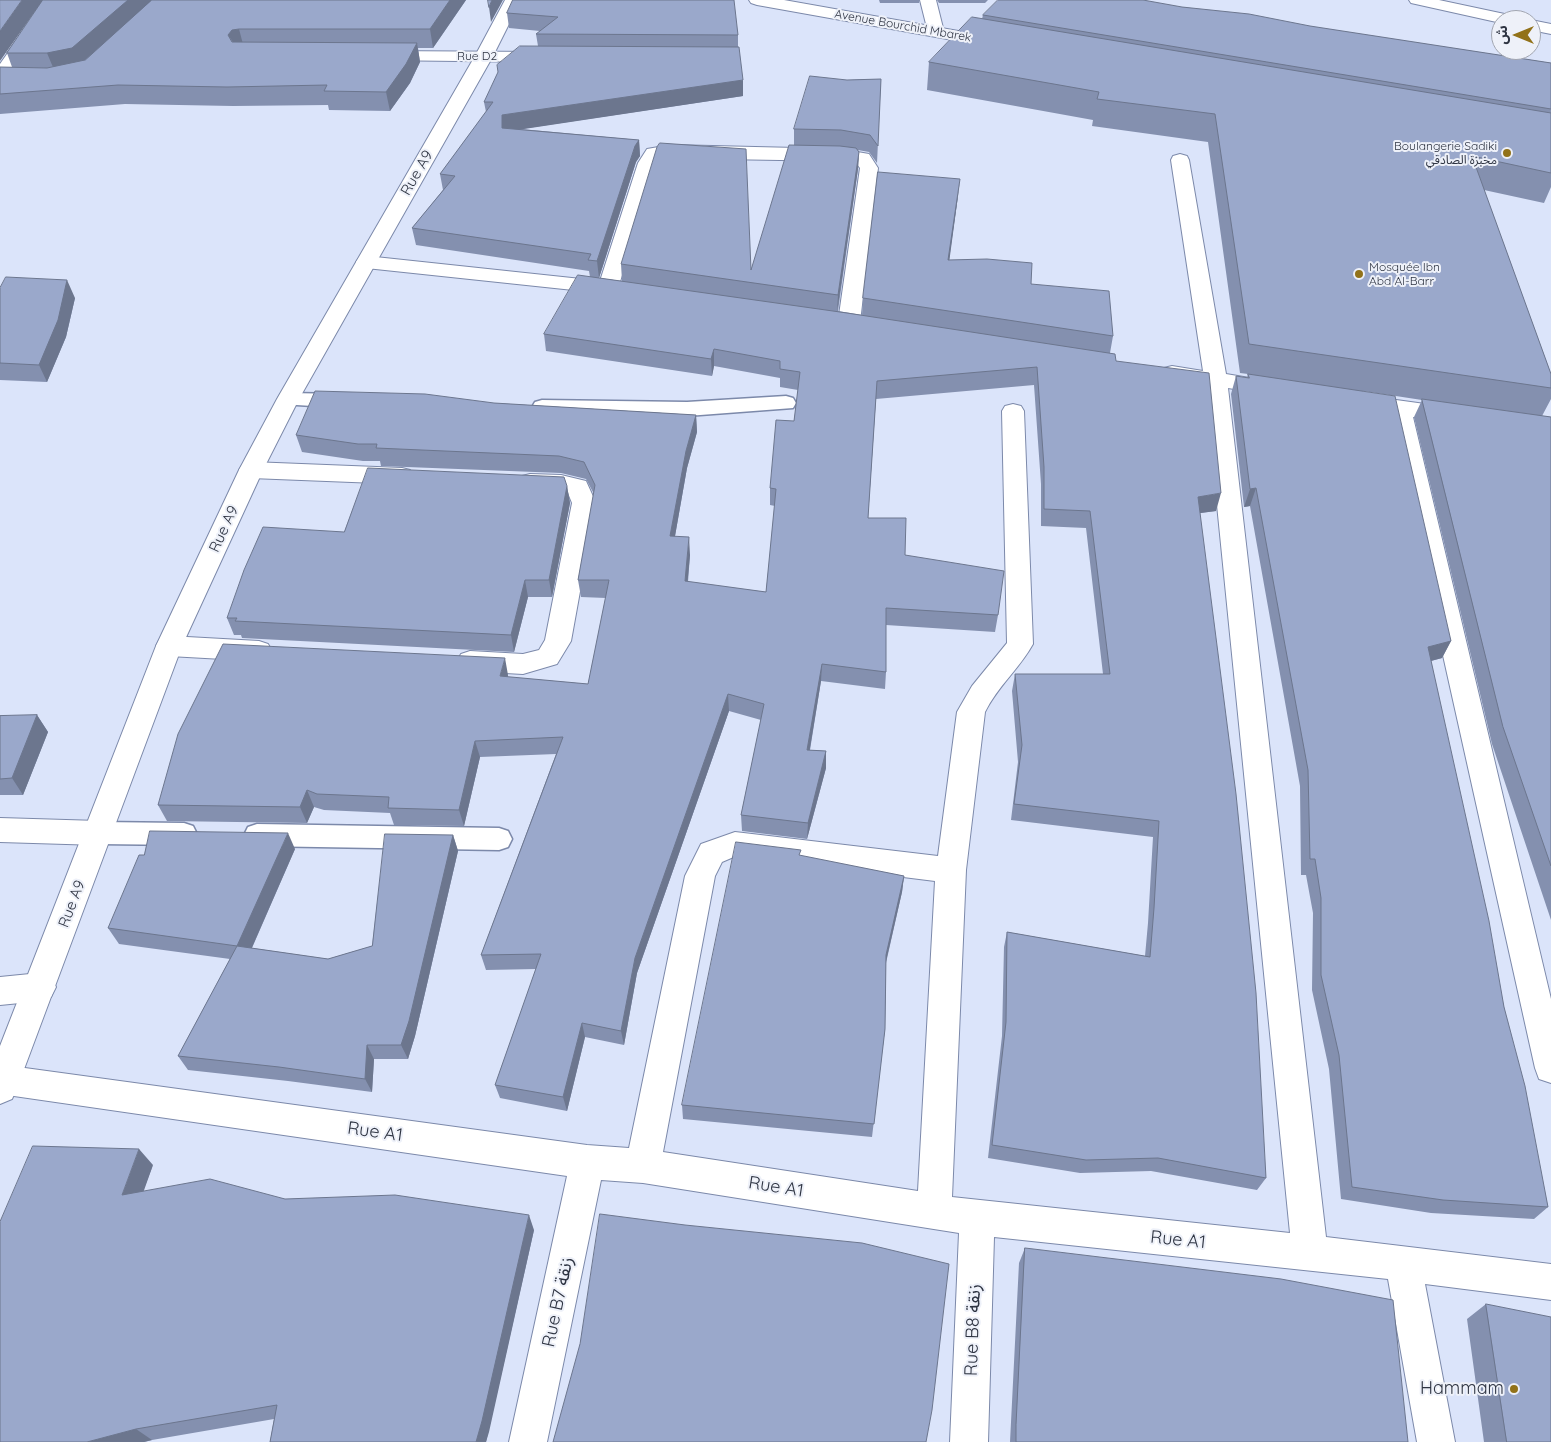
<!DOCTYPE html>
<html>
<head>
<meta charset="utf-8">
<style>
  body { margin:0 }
  #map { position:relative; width:1551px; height:1442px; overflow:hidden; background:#dbe4fa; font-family:Quicksand,"Noto Sans Arabic",sans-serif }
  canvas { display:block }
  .north { position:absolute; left:1491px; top:10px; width:50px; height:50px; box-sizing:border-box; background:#eef1f9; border:1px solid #a1a5b0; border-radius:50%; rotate:270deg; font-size:14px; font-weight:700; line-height:20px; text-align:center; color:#2e3442 }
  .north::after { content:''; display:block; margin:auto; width:18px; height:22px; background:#927219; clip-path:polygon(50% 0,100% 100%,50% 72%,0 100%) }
</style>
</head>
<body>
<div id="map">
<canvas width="1551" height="1442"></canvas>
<div class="north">ش</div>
</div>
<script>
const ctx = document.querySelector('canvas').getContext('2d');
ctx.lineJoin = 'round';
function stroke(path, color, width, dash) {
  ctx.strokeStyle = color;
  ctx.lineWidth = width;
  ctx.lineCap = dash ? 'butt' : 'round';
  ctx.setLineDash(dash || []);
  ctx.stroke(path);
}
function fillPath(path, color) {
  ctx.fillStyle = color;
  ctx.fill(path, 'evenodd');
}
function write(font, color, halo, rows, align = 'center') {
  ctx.font = font + ' Quicksand,"Noto Sans Arabic",sans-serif';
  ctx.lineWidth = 4;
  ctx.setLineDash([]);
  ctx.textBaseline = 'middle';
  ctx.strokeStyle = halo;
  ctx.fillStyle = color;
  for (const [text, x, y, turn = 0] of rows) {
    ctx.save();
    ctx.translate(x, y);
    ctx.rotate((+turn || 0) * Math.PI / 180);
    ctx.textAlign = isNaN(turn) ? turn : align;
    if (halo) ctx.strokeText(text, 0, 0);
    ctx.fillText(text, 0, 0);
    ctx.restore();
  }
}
const service = new Path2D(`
  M288,393L344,394L351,396L354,401L351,406L344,408L281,404L278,399L281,394Z
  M786,396L793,398L796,403L793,408L687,416L542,414L535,412L532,407L535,402L542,400L687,402Z
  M99,822L184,823L193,826L197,834L193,842L184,845L99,844L90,841L86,833L90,825Z
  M257,824L499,828L508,831L512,839L508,847L499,850L257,846L248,843L244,835L248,827Z`);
const pedestrian = new Path2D(`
  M920,0H936L944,32L942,36H930L928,32Z`);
const minor = new Path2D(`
  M45,0H61L6,81L0,82V64Z
  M749,0H784L992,37L998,38L1000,42L998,46L992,47L757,5L751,3Z
  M1409,0H1439L1514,16L1516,20H1501V23L1411,3Z
  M1531,20L1551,24V34L1531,30Z
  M381,51L543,52L549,53L552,57L549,61L543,62L375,60L372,56L375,52Z
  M670,145L840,149L869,154L878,168L860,322L857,327L849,328L841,327L838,322L860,168L856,163L840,161L660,158L656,163L619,285L621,288L618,292L611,294L366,268L359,266L356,262L359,258L366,256L600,281L638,163L647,149Z
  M1180,154L1187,156L1189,160L1226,374L1279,383L1282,388L1279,393L1271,395L1228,388L1326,1237L1551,1264V1300L1425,1284L1455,1442H1417L1388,1279L994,1237L988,1442H950L959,1233L643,1183L601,1180L547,1442H509L567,1176L0,1094V1066L3,1065L587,1145L629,1148L685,876L701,844L735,832L938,856L957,712L972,686L1007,643L1002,411L1005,406L1013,404L1021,406L1024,411L1033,644C1020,668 997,687 985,712L966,870L952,1197L1290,1233L1205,385L1164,378L1161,373L1164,368L1172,366L1203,371L1171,160L1173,156ZM736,856L935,881L918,1191L663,1152L715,876L722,862Z
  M1360,395L1454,408L1462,410L1465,415L1462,420L1454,422L1413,417L1551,999V1083L1539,1079L1535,1068L1389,413L1352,407L1349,402L1352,397Z
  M251,462L402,468L410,470L414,476L410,482L402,484L251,478L243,476L239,470L243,464Z
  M530,474L561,475L586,481L596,503L571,641L557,664L523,674L470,671L461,668L457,661L461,654L470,651L523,654L539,650L545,640L572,503L568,493L522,488L518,482L522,476Z
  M169,636L259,641L268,644L272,651L268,658L259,661L169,656L160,653L156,646L160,639Z
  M0,818L99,821L109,824L114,833L109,842L99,845L0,842Z
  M40,973L51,977L56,987L51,997L40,1001L0,1005V977Z`);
const tertiary = new Path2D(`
  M505,0H521L493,56L299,399L263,470L182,646L17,1088L12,1099L0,1104V1046L156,646L239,470L277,399L475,56Z`);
stroke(service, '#7c89aa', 3);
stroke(pedestrian, '#7c89aa', 2);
stroke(minor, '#7c89aa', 2);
stroke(tertiary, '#7c89aa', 2);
fillPath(service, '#fff');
fillPath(pedestrian, '#fff');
fillPath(minor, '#fff');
fillPath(tertiary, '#fff');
fillPath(new Path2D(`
  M43,0H466L433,48H418L420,62L410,83L390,111L329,110L328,105L233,106L125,104L0,114V67H12L7,53Z
  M513,0L738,35V47L743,96L521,129L639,140L640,156L636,162L599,278L622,281L621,264L751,270L794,145V129L847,80L881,79L877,163L869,152L858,150L859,152L858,169L838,311L862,315L863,298L958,196L949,260L1031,284L1113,336L1110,353L1216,511L1200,513L1266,1178L1257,1190L1151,1171L1080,1173L988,1158L1002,1036L1004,947L1007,932L1145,956L1148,923L1153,837L1011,820L1018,762L1012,691L1015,674H1103L1086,528L1041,526V484L1034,385L876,399L868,518L905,555L998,615L995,632L886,625V672L885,689L821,681L810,750L826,751V768L807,839L742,831L741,815L761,720L729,711L637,973L624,1045L585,1037L567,1111L500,1098L495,1085L536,969L486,970L481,955L556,754L480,757L464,826L394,825L390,813L324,810L314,807L307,823L167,821L158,805L508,675V677L588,684L606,598L581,597L578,580L594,494L586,479L561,473L381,466L380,461H363L302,452L296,435L494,403L696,415L697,432L687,468L675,536L690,555L688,582L766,592L775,506L770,505V488L794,421L798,390L780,387V378L714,366L712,376L546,351L544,334L590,277L589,271L416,245L412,228L443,190L440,174L486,112L484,102L538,46L536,34L540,31L509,28L507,13Z
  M879,0H919V3H880Z
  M937,0H988L985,3H939Z
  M1182,7L1551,63V187L1544,203L1484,190L1551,374V399L1542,416L1551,417V920L1492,744L1414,417L1422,400L1363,391L1451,641L1442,658L1431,661L1504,1007L1548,1207L1534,1219L1431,1213L1341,1199L1329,1069L1312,990L1313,913L1306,875H1301L1300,786L1250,506L1244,507L1231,394L1236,376L1247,378L1248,374L1240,373L1208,142L1092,126L1093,120L927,90L929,62L982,19L983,15Z
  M0,288L75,298L66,337L47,382L0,380Z
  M567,486L570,503L552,597H528L514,652L242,638L241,635H234L227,618L344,532Z
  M37,715L48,732L23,795H0V716Z
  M453,835L458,851L415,1036L408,1059H374L372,1092L288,1081L188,1070L178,1056L230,959L119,944L108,928L144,855L295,849L252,948L328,959L372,946Z
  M801,856L904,876L902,892L886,963L885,1029L872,1137L683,1119L682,1105Z
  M153,1165L143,1191L285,1199L534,1230L486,1442H270L274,1419L152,1440L144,1442H0Z
  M1025,1248L1408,1442H1010L1019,1263Z
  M1486,1304L1551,1442H1484L1467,1319Z`), '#8490af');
fillPath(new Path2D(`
  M22,0H43L0,61V31Z
  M128,0H155L79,67L55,72L47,53Z
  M450,0H466L433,48L430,29Z
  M492,0H503L491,22L489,7Z
  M239,29L244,48L238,49L228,35L232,30Z
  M417,43L420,62L410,83L390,111L386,92Z
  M743,80V96L504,132L502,128V115Z
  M639,140L640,156L636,162L599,278L597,261L635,146Z
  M859,152L858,169L837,312L838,295Z
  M960,179L958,196L947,278L948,260Z
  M67,280L75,298L66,337L47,382L39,365Z
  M714,349V366L712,376L711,359Z
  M696,415L697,432L687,468L672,553L670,536L686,451Z
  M567,486L570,503L552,597L549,580Z
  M1256,488L1250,506L1244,507L1250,489Z
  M1221,493L1216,511L1193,514L1198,497Z
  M689,537L690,555L686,598L685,581Z
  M525,580L528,597L514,652L511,635Z
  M1451,641L1442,658L1419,664L1428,647Z
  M505,658L508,675L504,693L500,676Z
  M822,664L821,681L807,766V750Z
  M728,694L729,711L637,973L624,1045L621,1031L635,958Z
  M37,715L48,732L23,795L12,778Z
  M475,741L480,757L464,826L459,810Z
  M826,751V768L807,839L808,823Z
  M307,790L314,807L307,823L300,807Z
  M288,833L295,849L246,961L237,946Z
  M453,835L458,851L415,1036L408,1059L401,1045Z
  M904,876L902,892L884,970L886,955Z
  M582,1023L585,1037L567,1111L563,1097Z
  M367,1045L374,1059L372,1092L365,1079Z
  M139,1149L153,1165L137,1210L122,1195Z
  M529,1215L534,1230L489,1432L486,1442H476Z
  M136,1429L152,1440L144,1442H87Z`), '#6c768e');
const building = new Path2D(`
  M0,0H22L0,31Z
  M43,0H128L72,48L47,53H7Z
  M152,0H450L430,29H239L232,30L228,35L232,42L417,43L406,64L386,92L324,91L327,85L227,87L118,85L0,94V67L47,68L85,60Z
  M488,0H492L489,7Z
  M513,0H734L738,35L536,34L558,17L507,13Z
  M998,0H1143L1182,7L1249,14L1310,26L1551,63V109L983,15Z
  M972,17L1551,113V173L1472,156L1551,374V388L1249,344L1215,114L1097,99L1099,92L929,62Z
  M520,46L739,47L743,80L502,115V128L639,140L635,146L597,261L588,260L591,254L412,228L455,176L440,174L493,102H484L498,72L497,65Z
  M810,76L847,80L881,79L878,146L870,135L841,130L794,129Z
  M660,143L746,149L751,270L789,145L840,146L856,148L859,152L838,295L621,264L657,147Z
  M878,172L960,179L948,260L987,259L1032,263L1031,284L1109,291L1113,336L863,298Z
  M578,275L847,313L1115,354L1116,361L1209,373L1221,493L1198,497L1236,794L1256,993L1266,1178L1158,1158L1086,1160L992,1145L1006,1022L1007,932L1150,957L1154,908L1159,821L1014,804L1022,745L1015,674H1110L1090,511L1044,509V467L1037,367L877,381L868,518H906L905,555L1004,571L998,615L886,608V672L822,664L807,750L826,751L808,823L741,815L764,704L728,694L635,958L621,1031L582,1023L563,1097L495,1085L541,954L481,955L563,737L475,741L459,810L388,808L389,797L317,794L307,790L300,807L158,805L178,734L223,644L505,658L500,676L588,684L609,580H578L595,485L584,462L559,456L376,448L377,444H358L296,435L315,391L425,394L494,403L696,415L686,451L670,536L689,537L685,581L766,592L776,489L770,488L776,420L794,421L800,372L780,369V361L714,349L711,359L544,334Z
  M6,277L67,280L58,320L39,365L0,363V288Z
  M1248,374L1395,396L1451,641L1428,647L1489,921L1504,1007L1525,1086L1548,1207L1443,1200L1352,1187L1339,1055L1321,975V898L1315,859H1310L1308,770L1256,488L1250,489L1236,376L1249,378Z
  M1422,399L1551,417V866L1503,727Z
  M368,468L564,477L567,486L549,580H525L511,635L235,621L237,618H227L244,570L263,527L344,532Z
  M37,715L12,778L0,779V716Z
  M150,831L288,833L237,946L108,928L139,855H144Z
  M385,834L453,835L409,1021L401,1045H367L365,1079L279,1067L178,1056L237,946L328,959L372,946Z
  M736,842L801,850L799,855L904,876L886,955L885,1029L874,1124L682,1105Z
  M33,1146L139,1149L122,1195L210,1179L285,1199L395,1195L529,1215L482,1421L476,1442H270L277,1405L136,1429L87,1442H0V1222Z
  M600,1214L685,1225L862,1243L949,1264L932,1410L926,1442H553L580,1344Z
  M1025,1248L1281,1279L1393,1300L1408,1442H1016V1425Z
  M1486,1304L1551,1317V1442H1507Z`);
fillPath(building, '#9aa8cb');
stroke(building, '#6c768e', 1);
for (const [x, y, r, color] of [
  [1507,153,5,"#927219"],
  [1359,274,5,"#927219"],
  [1514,1389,5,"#927219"]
]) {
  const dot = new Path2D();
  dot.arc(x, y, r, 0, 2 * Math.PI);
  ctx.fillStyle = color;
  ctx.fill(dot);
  stroke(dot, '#eef1f9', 2);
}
write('12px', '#2e3442', '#eef1f9', [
  ["Avenue Bourchid Mbarek",903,26,10],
  ["Rue D2",477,56]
]);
write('12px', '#2e3442', '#eef1f9', [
  ["Boulangerie Sadiki",1497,146],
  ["مخبزة الصادقي",1497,160],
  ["Mosquée Ibn",1369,267,"left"],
  ["Abd Al-Barr",1369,281,"left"]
], 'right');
write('15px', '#2e3442', '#eef1f9', [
  ["Rue A9",417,173,-60],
  ["Rue A9",224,529,-65],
  ["Rue A9",72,904,-69]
]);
write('18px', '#2e3442', '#eef1f9', [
  ["Rue A1",375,1132,8],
  ["Rue A1",776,1187,9],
  ["Rue A1",1178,1240,6],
  ["Rue B7 زنقة",558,1302,-78],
  ["Rue B8 زنقة",973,1330,-88]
]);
write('18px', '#2e3442', '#eef1f9', [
  ["Hammam",1504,1389]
], 'right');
</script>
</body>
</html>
